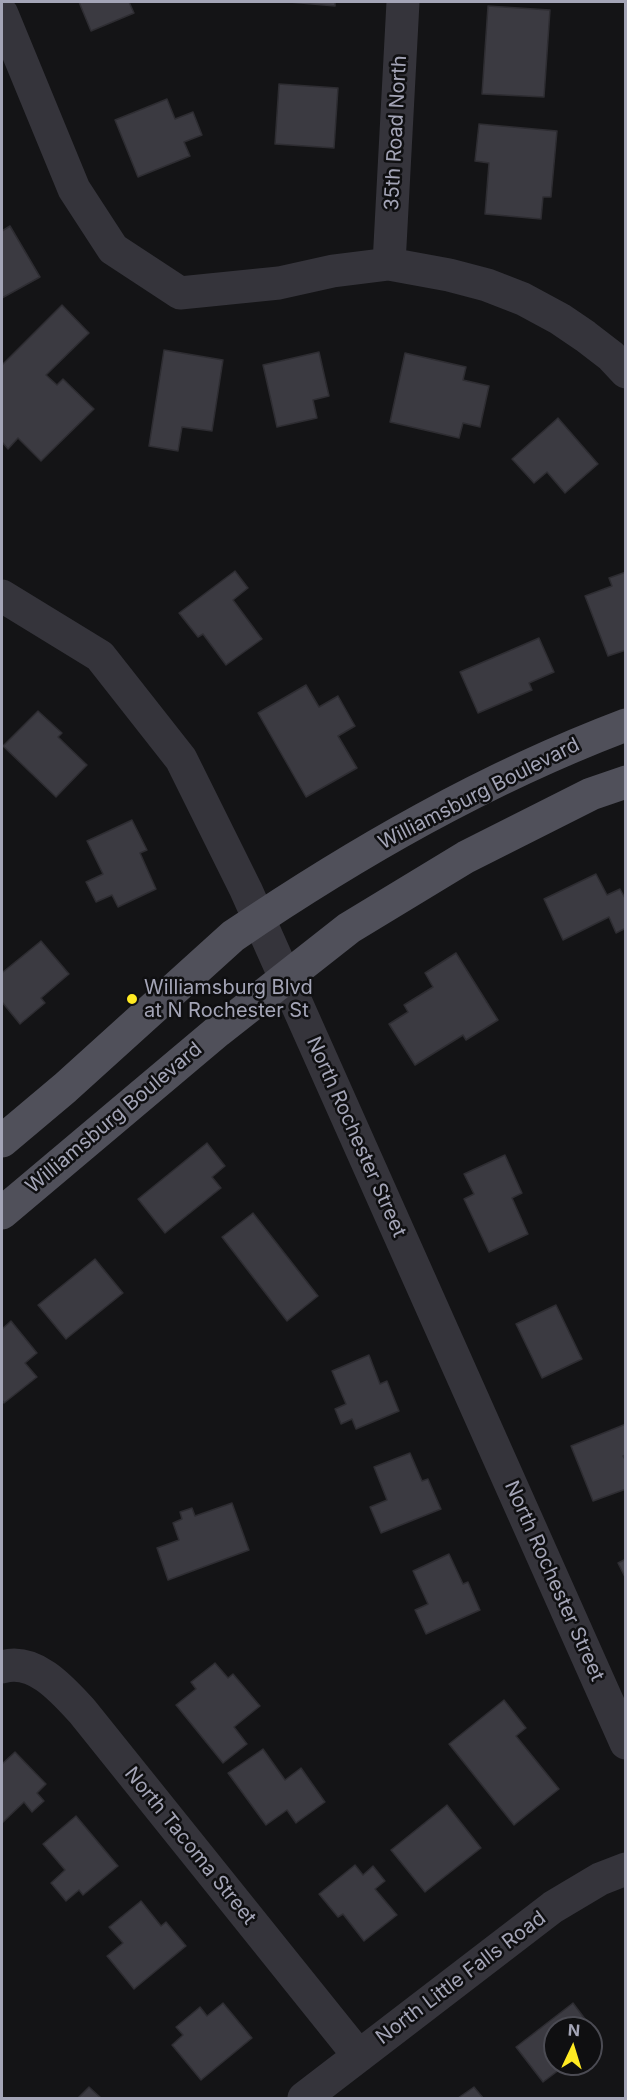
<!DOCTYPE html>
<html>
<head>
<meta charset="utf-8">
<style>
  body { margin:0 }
  #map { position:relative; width:627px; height:2100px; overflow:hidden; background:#141416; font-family:Inter,sans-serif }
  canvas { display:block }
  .frame { position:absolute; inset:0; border:3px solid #a4a5b7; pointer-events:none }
  .north { position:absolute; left:543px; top:2016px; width:60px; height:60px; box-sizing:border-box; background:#0f0f11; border:2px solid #4b4b53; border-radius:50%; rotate:4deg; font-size:16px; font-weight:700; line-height:24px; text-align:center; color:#a4a5b7 }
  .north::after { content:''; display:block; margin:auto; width:21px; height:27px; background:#ffea22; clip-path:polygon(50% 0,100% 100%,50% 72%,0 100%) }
</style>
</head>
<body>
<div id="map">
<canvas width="627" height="2100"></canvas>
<div class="frame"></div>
<div class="north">N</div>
</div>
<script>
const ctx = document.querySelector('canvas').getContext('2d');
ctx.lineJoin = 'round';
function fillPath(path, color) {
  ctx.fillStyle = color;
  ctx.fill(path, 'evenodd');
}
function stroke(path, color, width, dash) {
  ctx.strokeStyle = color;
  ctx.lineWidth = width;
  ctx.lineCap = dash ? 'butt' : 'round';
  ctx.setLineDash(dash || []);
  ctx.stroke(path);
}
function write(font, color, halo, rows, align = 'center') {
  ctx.font = font + ' Inter,sans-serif';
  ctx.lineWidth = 5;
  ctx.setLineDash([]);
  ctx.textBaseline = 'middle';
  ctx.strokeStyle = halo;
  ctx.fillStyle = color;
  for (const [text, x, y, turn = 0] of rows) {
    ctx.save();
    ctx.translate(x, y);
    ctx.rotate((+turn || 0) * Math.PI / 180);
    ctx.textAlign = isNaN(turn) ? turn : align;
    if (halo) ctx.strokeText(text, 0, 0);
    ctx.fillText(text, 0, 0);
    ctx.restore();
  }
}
const building = new Path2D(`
  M79,2H129L134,13L91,31Z
  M289,2H335V6Z
  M488,6L550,10L544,97L482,94Z
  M279,84L338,88L334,148L275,144Z
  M167,99L175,119L193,112L202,135L184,142L190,156L138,177L115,120Z
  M479,124L557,131L551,197H543L541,219L485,214L489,163L475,161Z
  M10,226L40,277L2,298V231Z
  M62,305L89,333L46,375L57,385L63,379L94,409L41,461L18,438L8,449L2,442V365Z
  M164,350L223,360L212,431L182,427L178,451L149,446Z
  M319,352L329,396L313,400L317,418L277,427L263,365Z
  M405,353L466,367L463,380L489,386L480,427L463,423L459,438L390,422Z
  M558,418L598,464L565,493L547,472L534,483L512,459Z
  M235,571L248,588L233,600L262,639L226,665L203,634L198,637L179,613Z
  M626,572V650L608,656L585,596L612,586L609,578Z
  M539,638L554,672L529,683L532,690L478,713L460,672Z
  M306,685L319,707L338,696L355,726L338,736L357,768L306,797L258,713Z
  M38,711L62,733L58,737L87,765L56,797L3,746Z
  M132,820L147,850L140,853L156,889L118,907L112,895L96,902L86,882L103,874L87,841Z
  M596,874L607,895L620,889L626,900V928L616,933L609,917L563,940L544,899Z
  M41,941L69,974L41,998L45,1003L20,1024L2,1002V970L3,972Z
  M456,953L498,1020L466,1040L463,1035L415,1065L389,1024L408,1012L404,1005L433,987L425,973Z
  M207,1143L225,1166L212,1177L221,1188L165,1233L138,1199Z
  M505,1155L522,1193L512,1198L528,1234L489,1252L464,1199L474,1194L464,1174Z
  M253,1213L318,1296L287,1321L222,1237Z
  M95,1259L123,1293L66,1339L38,1305Z
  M556,1305L582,1359L542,1378L516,1324Z
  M11,1321L37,1353L25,1363L37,1377L4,1403L2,1400V1329Z
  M369,1355L380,1384L387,1381L399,1411L356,1429L352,1419L341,1424L335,1409L346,1404L332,1371Z
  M626,1424V1455L623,1456L626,1461V1489L593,1501L571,1446Z
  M410,1453L422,1481L428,1479L441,1509L381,1533L370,1507L387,1500L374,1467Z
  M232,1503L249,1550L168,1580L157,1548L179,1540L173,1523L182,1519L180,1512L192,1508L195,1516Z
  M449,1554L463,1584L468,1582L480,1610L426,1634L415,1610L428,1604L413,1571Z
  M626,1559V1579L618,1563Z
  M215,1663L228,1678L233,1674L260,1706L234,1727L247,1744L223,1763L176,1705L196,1689L191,1682Z
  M504,1700L526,1728L516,1736L559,1789L514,1825L449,1744Z
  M263,1749L285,1780L301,1768L325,1802L296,1823L287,1810L266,1825L228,1773Z
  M15,1752L46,1784L37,1793L44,1801L32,1812L24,1802L2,1823V1764Z
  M447,1805L481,1848L425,1892L391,1850Z
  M76,1816L118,1866L83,1895L79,1890L66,1901L51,1883L65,1870L43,1844Z
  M355,1865L363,1875L373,1866L385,1881L375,1889L397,1915L364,1941L343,1914L338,1917L319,1894Z
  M141,1901L161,1926L166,1922L186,1946L134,1989L107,1956L123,1943L109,1927Z
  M223,2003L252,2038L201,2080L172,2045L183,2035L176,2027L200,2007L207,2016Z
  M573,2003L600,2039L591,2046V2028H555V2064H567L543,2082L516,2047Z
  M89,2087L101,2098H78Z
  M474,2087L483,2098H458Z`);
fillPath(building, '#3b3a41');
stroke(building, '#2e2d32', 1.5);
stroke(new Path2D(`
  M2,14L74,189L113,249L180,293L279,283L333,271L389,264L449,275L487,285L523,299L560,319L585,336L611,356L626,372
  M389,264L403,2
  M2,596L100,656L181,759L246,890L626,1743
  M2,1667C34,1657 62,1689 82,1711L359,2056
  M304,2098L553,1907L600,1879L626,1869`), '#35343b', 33);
stroke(new Path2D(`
  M2,1141L65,1088L233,936C357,852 486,778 626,725
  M2,1213L218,1031L349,928L466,857L591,794L626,782`), '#50505a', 33);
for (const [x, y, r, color] of [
  [132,999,6,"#ffea22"]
]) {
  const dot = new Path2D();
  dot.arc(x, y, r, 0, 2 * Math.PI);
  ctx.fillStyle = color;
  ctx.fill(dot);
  stroke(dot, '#0f0f11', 2);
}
write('20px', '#a4a5b7', '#0f0f11', [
  ["35th Road North",396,133,-87],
  ["Williamsburg Boulevard",479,794,-27],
  ["Williamsburg Boulevard",114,1118,-40],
  ["North Rochester Street",356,1137,66],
  ["North Rochester Street",554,1581,66],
  ["North Tacoma Street",190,1846,51],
  ["North Little Falls Road",461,1978,-37]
]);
write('20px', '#a4a5b7', '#0f0f11', [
  ["Williamsburg Blvd",144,988],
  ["at N Rochester St",144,1011]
], 'left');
</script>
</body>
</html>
